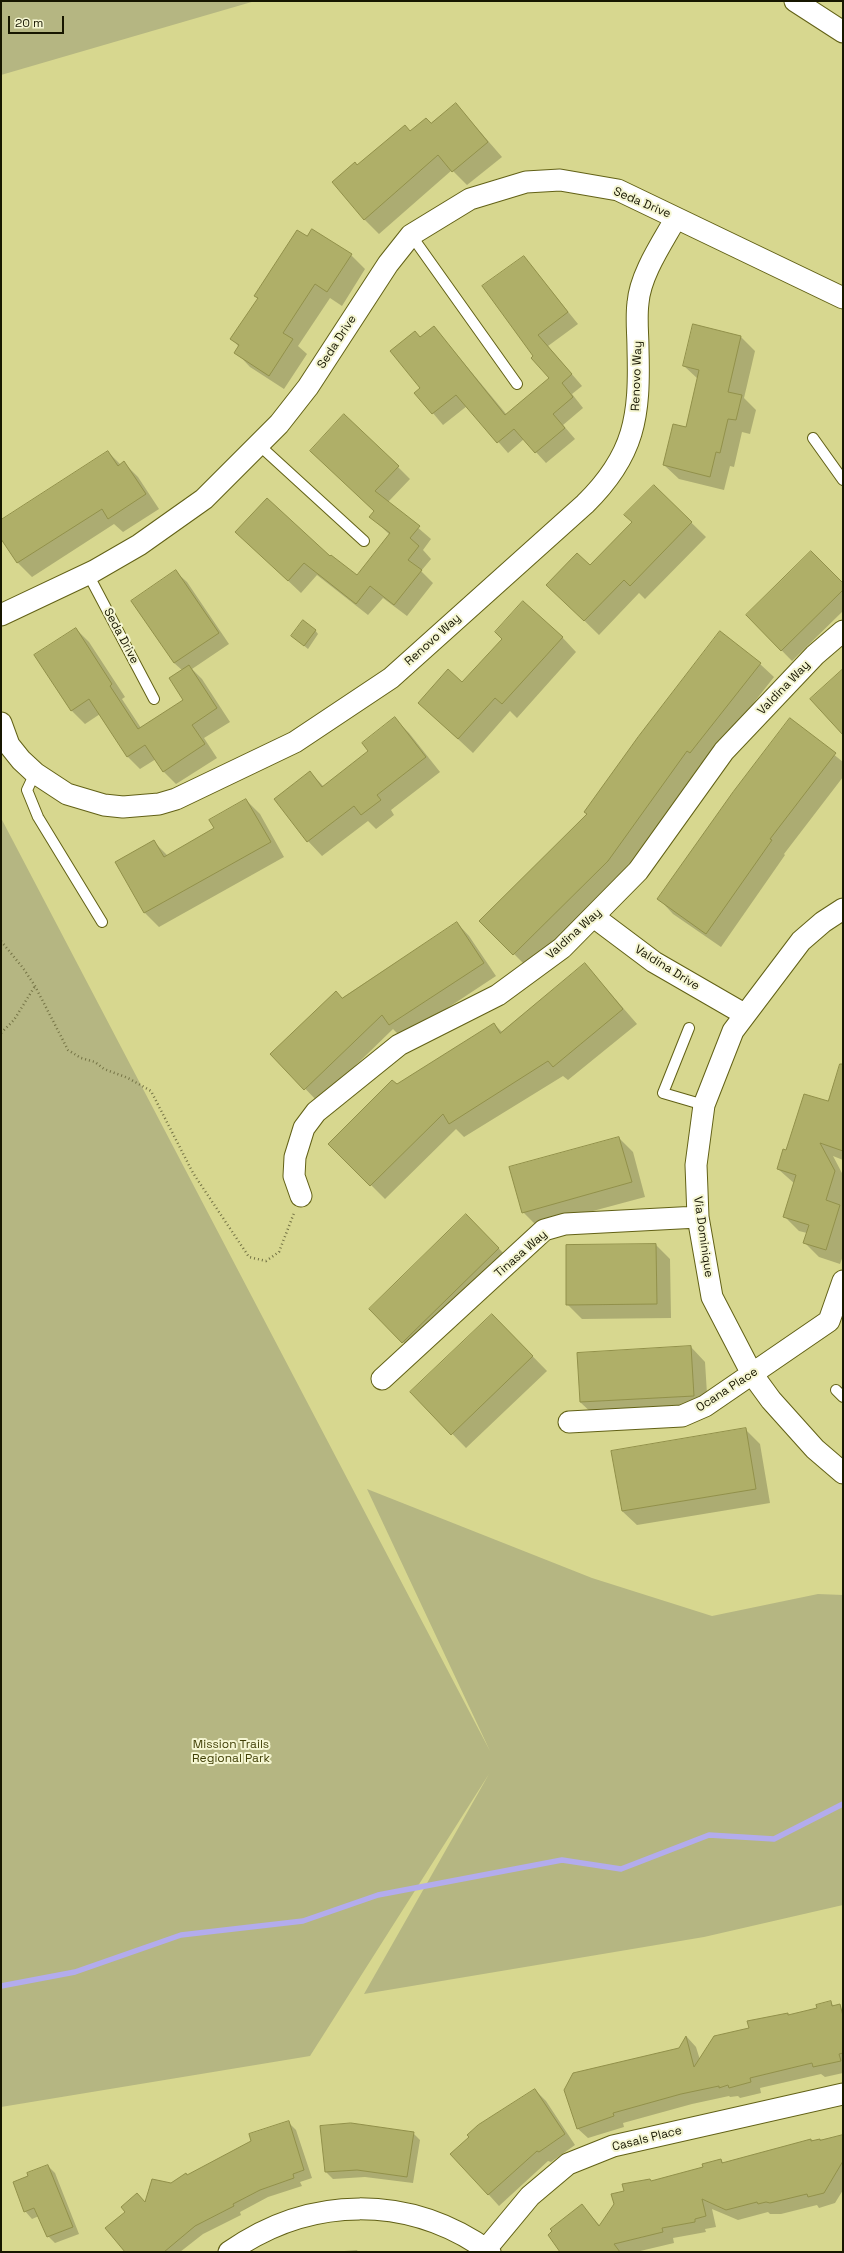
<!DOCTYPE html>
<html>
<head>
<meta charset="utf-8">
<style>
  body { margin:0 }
  #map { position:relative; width:844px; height:2253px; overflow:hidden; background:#d7d78f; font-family:"Space Grotesk",sans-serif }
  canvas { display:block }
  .frame { position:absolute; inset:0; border:2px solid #171600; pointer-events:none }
  .scale { position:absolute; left:8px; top:16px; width:56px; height:18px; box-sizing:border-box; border:2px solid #171600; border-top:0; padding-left:5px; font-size:12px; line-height:14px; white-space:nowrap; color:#171600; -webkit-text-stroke:3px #f5f6d2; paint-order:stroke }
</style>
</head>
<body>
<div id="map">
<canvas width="844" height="2253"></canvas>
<div class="frame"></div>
<div class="scale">20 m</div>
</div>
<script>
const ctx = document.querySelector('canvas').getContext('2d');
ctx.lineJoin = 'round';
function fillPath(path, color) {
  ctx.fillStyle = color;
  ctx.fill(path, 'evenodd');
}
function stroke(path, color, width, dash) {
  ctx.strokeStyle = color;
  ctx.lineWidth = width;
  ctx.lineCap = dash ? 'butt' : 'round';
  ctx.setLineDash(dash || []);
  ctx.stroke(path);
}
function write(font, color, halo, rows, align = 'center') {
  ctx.font = font + ' "Space Grotesk",sans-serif';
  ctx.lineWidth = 4;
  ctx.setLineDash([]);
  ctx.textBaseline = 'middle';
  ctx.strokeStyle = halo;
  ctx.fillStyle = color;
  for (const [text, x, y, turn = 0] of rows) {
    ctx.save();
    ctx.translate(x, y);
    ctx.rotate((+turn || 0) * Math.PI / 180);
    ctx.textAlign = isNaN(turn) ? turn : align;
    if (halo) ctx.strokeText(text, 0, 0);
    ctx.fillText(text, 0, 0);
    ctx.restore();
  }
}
fillPath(new Path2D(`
  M1,1H255L1,75Z
  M1,818L490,1751L367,1489L592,1578L712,1616L818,1594L843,1595V1905L704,1937L364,1994L489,1774L310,2056L1,2107Z`), '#b5b682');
fillPath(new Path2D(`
  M456,104L502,157L467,185L452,170L379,234L364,219L357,166L411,132L432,124Z
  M308,238L351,255L365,269L342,306L330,298L298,346L307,354L284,389L250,367L236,352L239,347L232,339L258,299L255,296Z
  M524,257L578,324L548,346L582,386L572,394L583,408L563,425L575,439L546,463L524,439L508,453L467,406L443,425L416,393L422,388L421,338L434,327L507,415L550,378L535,356Z
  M741,337L755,351L744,398L756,410L750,434L742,432L734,467L730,466L724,490L679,479L664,465L686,428L698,379L684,366Z
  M108,452L121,465L124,463L138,477L159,509L123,532L114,524L32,577L18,563L1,537V521Z
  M324,463L398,467L410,479L388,502L431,539L423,550L431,559L421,571L433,583L407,616L383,598L368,615L317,575L301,593L249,544L330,558L357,577L390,535L371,517L375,512Z
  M654,486L706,537L645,599L639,593L599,635L562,599L633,522Z
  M176,572L187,582L229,644L192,669L202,679L230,722L204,738L217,758L176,784L163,771L156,759L140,769L127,756L100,714L85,724L72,711L36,656L76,629L89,642L125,697L122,699L141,728L184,700L182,670L174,663Z
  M843,585V611L792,661L747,615Z
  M315,630L318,634L308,649L292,636Z
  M562,637L576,652L517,718L510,711L473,753L419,703Z
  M760,664L774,677L704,766L701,764L621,875L528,968L481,921L588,814Z
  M395,719L409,733L440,772L391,810L394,815L376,829L368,821L322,856L308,841L275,799L310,772L324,787L369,751Z
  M790,719L843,762V777L784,854L785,855L721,947L673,914L659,899Z
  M246,800L260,814L284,857L159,927L145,913L116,863L154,842L168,856L216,829Z
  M457,923L469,936L496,976L402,1038L393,1029L318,1102L272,1054L342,999Z
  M585,964L637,1024L568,1080L563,1076L464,1137L456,1129L385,1199L330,1144L396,1085L494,1024L502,1032Z
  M843,1090V1160L833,1156L843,1175V1256L840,1264L819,1257L804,1242L807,1233L799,1231L784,1216L795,1184L778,1169L787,1151L828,1103Z
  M619,1138L633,1152L645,1197L537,1226L523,1212Z
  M466,1215L513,1263L417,1356L370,1309Z
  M656,1245L670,1259L671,1318L582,1319L567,1304V1246Z
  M506,1329L547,1371L466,1448L412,1392Z
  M691,1347L705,1362L708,1410L595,1416L580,1402Z
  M746,1430L760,1444L770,1503L637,1525L622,1511Z
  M831,2003L841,2013L843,2022V2073L825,2077L821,2074L760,2088L761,2093L740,2098L738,2096L730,2097L729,2096L692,2104L623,2123L624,2127L588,2138L577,2128L679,2048L687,2037L696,2047L700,2060L750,2029L787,2014L789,2016L818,2009Z
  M535,2090L546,2101L575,2145L551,2162L548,2161L499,2206L452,2154Z
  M288,2122L296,2130L312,2178L300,2182L302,2186L268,2197L240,2212L241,2215L203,2234L180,2252H128L146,2203L172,2185Z
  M413,2133L420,2140L413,2183L365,2177L333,2179L326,2172Z
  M843,2136V2190L835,2203L819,2208L817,2205L781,2214H770L768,2212L738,2220L712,2209L716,2227L705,2229L706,2232L673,2238L674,2243L636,2252H562L582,2205L600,2226L625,2192L650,2180L652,2182L704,2168L721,2160L724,2164L811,2140L821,2141Z
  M48,2166L55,2173L79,2234L55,2243L48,2236L39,2216L32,2219L25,2211L30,2177Z
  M357,2250L358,2252H332Z`), '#0003');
stroke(new Path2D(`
  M1,1986L75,1972L181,1935L303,1921L378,1895L562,1860L621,1869L709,1835L774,1839L843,1804`), '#b3aced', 5.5);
const building = new Path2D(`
  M456,103L488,142L452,172L438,155L364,220L332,182L355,162L357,165L405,125L410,131L426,118L431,123Z
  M312,229L352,254L327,292L315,284L283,333L293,339L269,376L234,353L239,345L230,339L258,298L254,296L297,230L307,236Z
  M524,256L568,312L538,335L572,374L562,383L573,397L553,414L565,428L535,453L514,429L497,443L456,395L432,414L414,393L420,388L390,351L415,331L420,337L434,326L505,415L549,378L531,358L533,356L482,286Z
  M693,324L741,336L728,392L742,395L736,420L728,419L720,453L716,452L710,477L663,465L673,424L686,427L699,370L683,366Z
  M344,414L399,466L375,491L420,526L410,538L419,546L408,560L422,570L394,605L370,586L356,604L304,563L288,581L235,532L267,498L330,556L331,555L357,575L390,533L369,517L374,511L310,451Z
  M108,451L118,466L124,461L146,494L108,519L102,509L17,563L1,539V520Z
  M654,485L692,522L630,586L624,580L584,621L546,585L577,553L590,565L632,522L624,515Z
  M811,551L843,583V590L781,651L746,615Z
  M176,570L219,633L174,663L131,601Z
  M523,601L563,637L502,704L495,698L458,739L418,703L448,669L462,682L502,639L495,632Z
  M303,620L316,630L304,646L291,636Z
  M76,628L112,684L110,686L138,729L183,700L169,678L189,665L217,708L192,725L205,744L163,772L145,745L127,757L89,699L71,711L34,655Z
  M720,631L761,663L690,753L687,751L608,861L513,955L479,921L587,814L584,812L638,737Z
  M843,669V735L810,699Z
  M395,717L426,757L377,795L381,800L361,815L354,806L307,842L274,799L310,771L322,787L368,751L362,743Z
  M790,718L836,753L770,839L772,840L706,934L657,899L733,792Z
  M246,799L271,842L144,913L115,862L154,840L164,857L214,828L209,820Z
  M457,922L484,963L389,1025L382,1015L304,1090L270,1054L336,991L342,998Z
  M585,963L623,1009L553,1067L548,1061L449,1124L443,1114L370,1186L328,1144L392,1080L397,1084L494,1023L500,1033Z
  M840,1064H843V1151L820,1143L835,1171L826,1200L840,1205L826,1250L803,1243L809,1225L783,1217L796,1175L777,1169L783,1149L786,1150L804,1094L828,1101Z
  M619,1137L632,1182L522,1213L509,1167Z
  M466,1214L499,1248L402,1343L369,1309Z
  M656,1244L657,1304L566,1305V1245Z
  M492,1314L533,1356L451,1435L410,1392Z
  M691,1346L694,1396L580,1402L577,1353Z
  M746,1428L756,1489L622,1511L611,1451Z
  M831,2001L832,2006L840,2004L843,2016V2053L839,2054L841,2061L813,2067L812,2063L750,2078L751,2082L729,2088L728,2085L719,2088V2086L681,2094L613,2113L614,2116L577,2129L564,2090L573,2073L679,2048L686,2036L694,2067L714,2036L749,2028L747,2021L788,2013V2015L817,2008L816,2005Z
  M535,2089L565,2134L539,2152L537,2151L488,2195L450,2154L469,2137L467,2135L478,2125Z
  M289,2121L304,2170L293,2174L294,2178L260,2190L233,2204L234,2206L195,2226L164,2252H125L105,2228L125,2212L121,2207L137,2193L145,2202L152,2179L171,2183L186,2173L187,2175L251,2141L249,2134Z
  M351,2123L414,2132L407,2177L357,2170L325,2172L320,2126Z
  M843,2135V2161L824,2193L808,2197L807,2194L770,2203L766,2202L758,2204L757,2202L726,2210L702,2199L706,2216L695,2219V2222L662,2228L663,2232L614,2244L620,2252H560L548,2235L552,2231L550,2229L582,2204L599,2226L614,2204L611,2194L624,2191L622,2184L650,2179L651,2181L703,2167L702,2164L721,2159L722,2163L811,2139V2141L820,2139V2140Z
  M48,2165L73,2227L47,2237L34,2208L24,2212L13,2182L28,2176L27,2173Z`);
fillPath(building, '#afaf68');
stroke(building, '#91904a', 1);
const lane = new Path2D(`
  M411,235L517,384
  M813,438L843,480
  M259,445L364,541
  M88,574L154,699
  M35,773L27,790L38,817L102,922
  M689,1028L663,1093L704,1105
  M836,1390L843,1397`);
const street = new Path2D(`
  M795,1L843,32
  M1,615L94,571L139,545L204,499L279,424L308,387L388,264L411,235L470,199L526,182L560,180L618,190L843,298
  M1,723L9,745L21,760L35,773L67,794L104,805L123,807L159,804L176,799L295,742L391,678L585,504C635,455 640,416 638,349C638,334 636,318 638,303C640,275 662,243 676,218
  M843,909L823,922L801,941L733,1031L704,1105L696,1165L698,1217L712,1297L752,1374L771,1400L815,1449L843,1473
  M594,917L654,962L744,1014
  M301,1196L294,1176L295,1157L304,1128L316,1112L399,1045L498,995L562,948L638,871L724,751L815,655L843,631
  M382,1379L544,1230L565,1224L698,1217
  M569,1422L682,1416L705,1406L829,1321L843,1281
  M486,2249L530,2196L568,2164L613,2146L843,2094
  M229,2252C310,2195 409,2194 490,2252`);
stroke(lane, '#626116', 12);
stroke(street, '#626116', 23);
stroke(new Path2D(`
  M1,941L23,968L35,986L68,1050L81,1058L95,1062L104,1069L128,1078L151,1091L193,1173L249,1257L266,1261L279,1252L294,1213
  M1,1033L14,1020L35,986`), '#747345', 2.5, [1, 3]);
stroke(lane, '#fff', 10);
stroke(street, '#fff', 21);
write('12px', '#171600', '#f5f6d2', [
  ["Seda Drive",642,203,23],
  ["Seda Drive",337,342,-57],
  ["Renovo Way",637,376,-88],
  ["Seda Drive",121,636,62],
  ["Renovo Way",433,640,-42],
  ["Valdina Way",784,688,-46],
  ["Valdina Way",574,934,-42],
  ["Valdina Drive",667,968,32],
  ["Via Dominique",703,1237,82],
  ["Tinasa Way",521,1254,-41],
  ["Ocana Place",727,1390,-33],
  ["Casals Place",647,2139,-14]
]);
write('12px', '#403f06', '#f5f6d2', [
  ["Mission Trails",231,1745],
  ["Regional Park",231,1759]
]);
</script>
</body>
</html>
